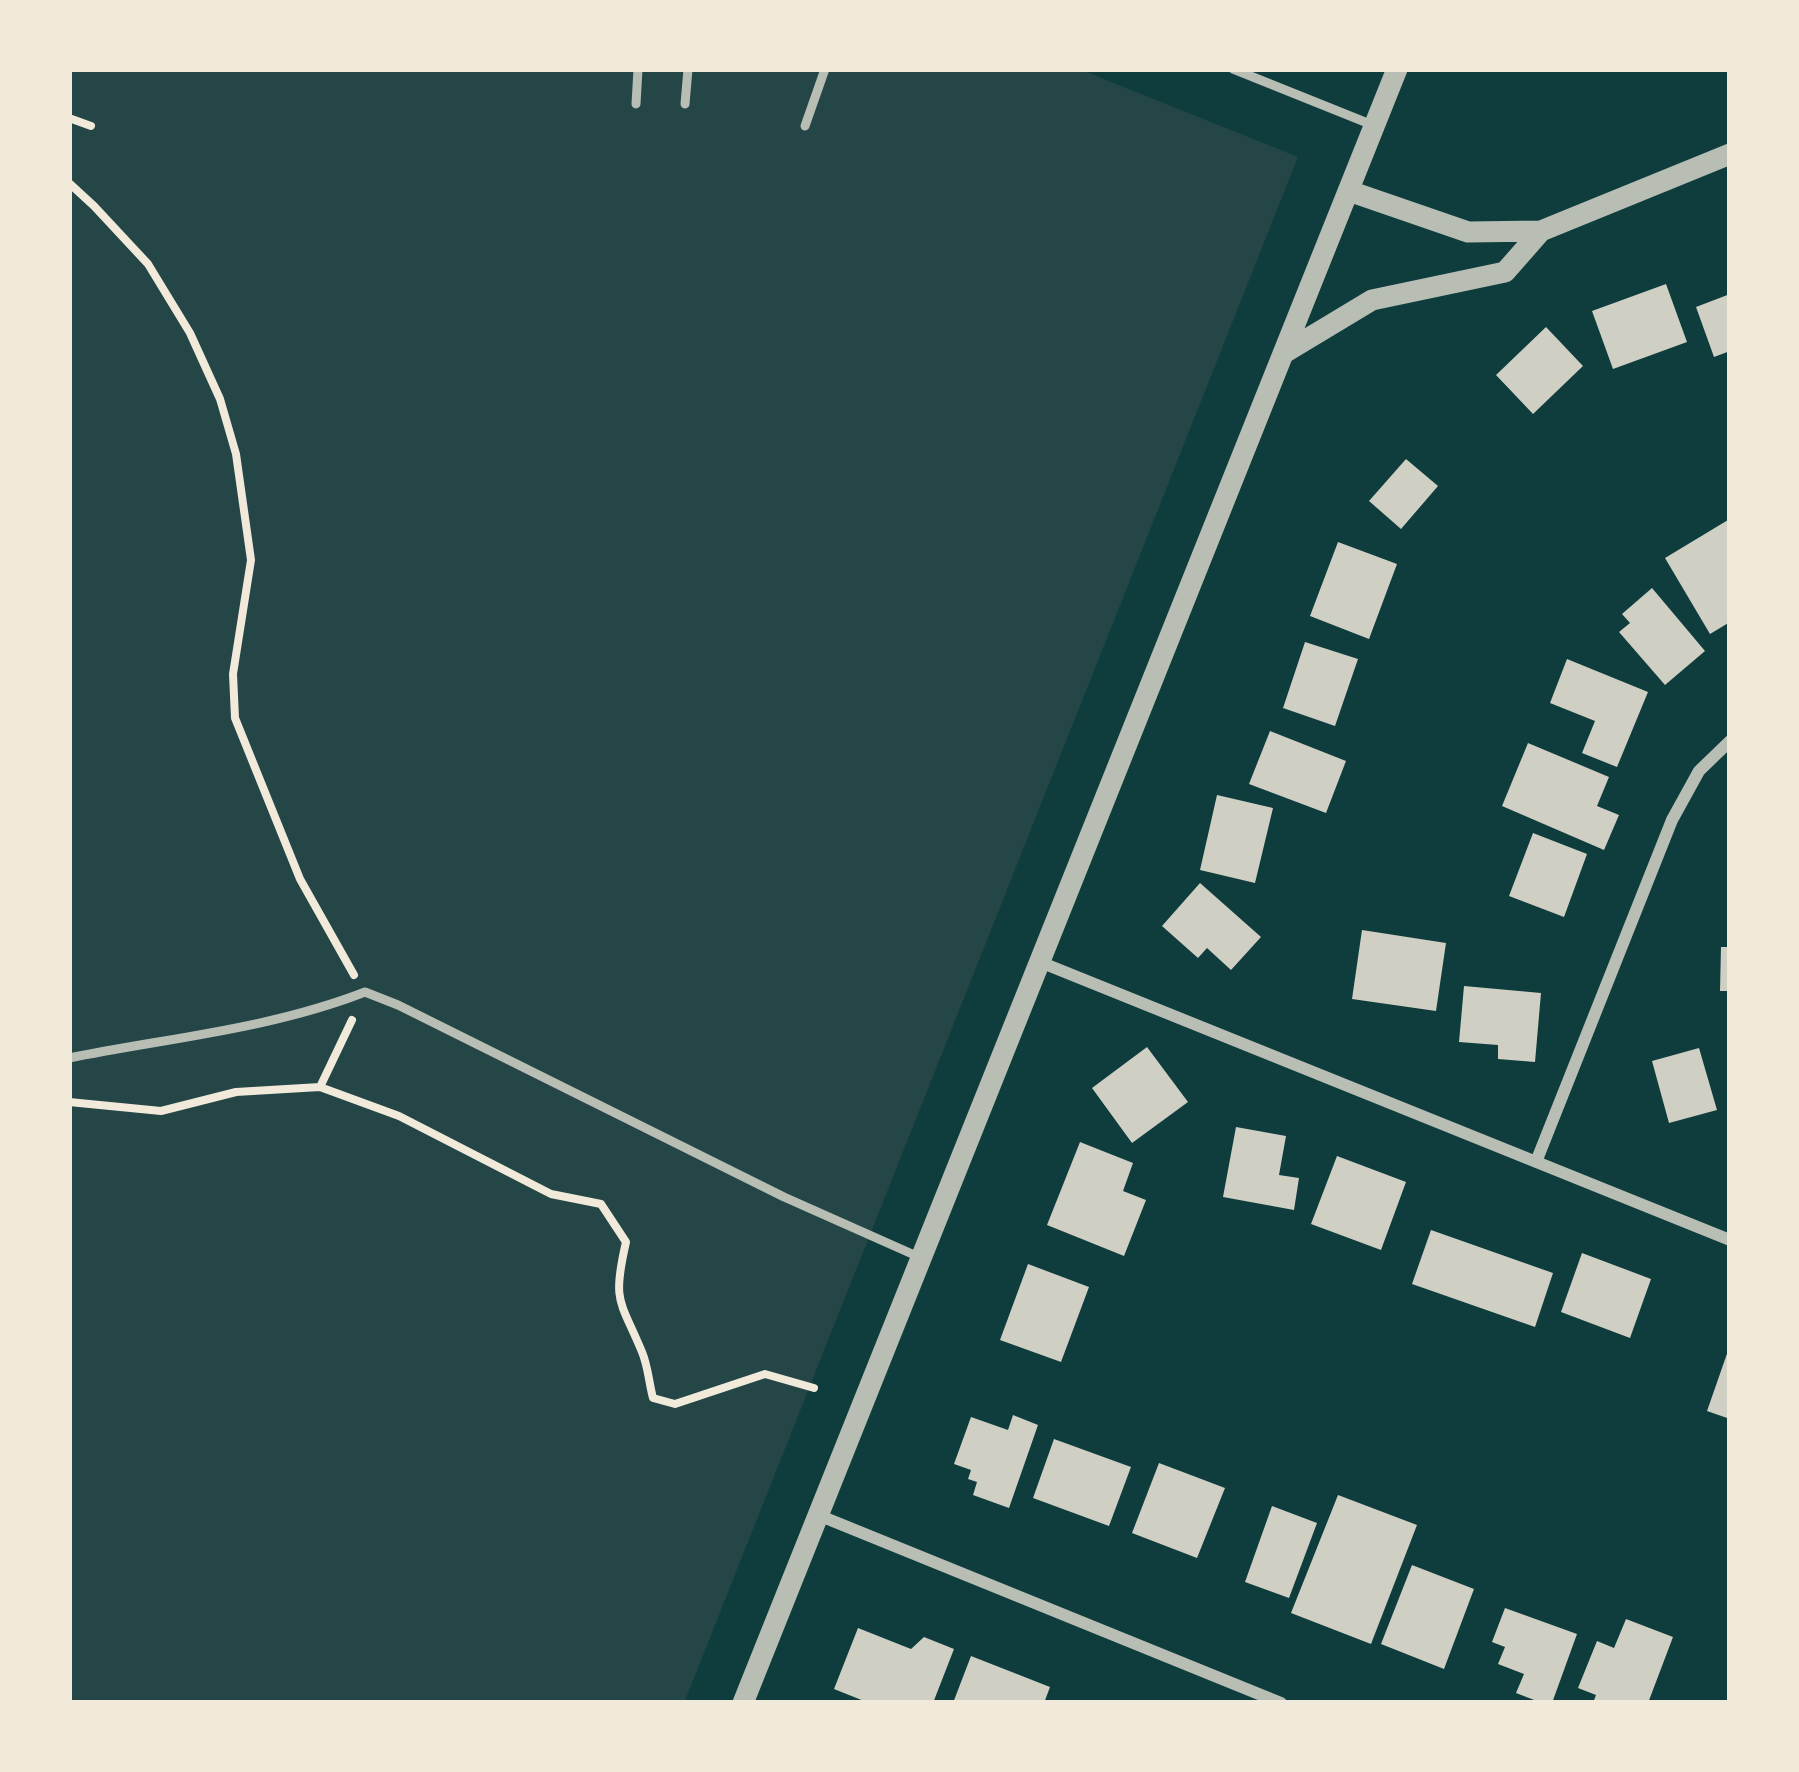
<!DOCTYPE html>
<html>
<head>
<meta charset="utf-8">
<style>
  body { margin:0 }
  #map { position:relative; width:1799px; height:1772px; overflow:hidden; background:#0f3d3e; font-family:Raleway,sans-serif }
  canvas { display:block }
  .frame { position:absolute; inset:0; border:72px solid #f1e9da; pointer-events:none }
</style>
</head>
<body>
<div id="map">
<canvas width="1799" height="1772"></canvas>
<div class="frame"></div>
</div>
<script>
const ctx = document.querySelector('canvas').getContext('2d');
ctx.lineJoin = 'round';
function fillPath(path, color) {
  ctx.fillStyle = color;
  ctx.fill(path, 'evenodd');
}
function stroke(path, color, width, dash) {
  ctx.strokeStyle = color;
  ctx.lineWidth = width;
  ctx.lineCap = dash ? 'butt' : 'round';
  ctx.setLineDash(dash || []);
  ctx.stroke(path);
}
fillPath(new Path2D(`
  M69,69H1079L1298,157L684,1703H69Z`), '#244646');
fillPath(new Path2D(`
  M1666,284L1687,342L1613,369L1592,311Z
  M1730,294V351L1714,357L1696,307Z
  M1546,327L1583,366L1533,414L1496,375Z
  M1406,459L1438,486L1401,529L1369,501Z
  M1728,520L1730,622L1710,634L1665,558Z
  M1338,542L1397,564L1369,639L1310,616Z
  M1652,588L1705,651L1665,685L1619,632L1630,623L1622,614Z
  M1305,642L1358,659L1335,726L1283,708Z
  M1567,659L1648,692L1617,767L1582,753L1595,721L1550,703Z
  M1270,731L1346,761L1326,813L1249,784Z
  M1528,743L1609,777L1597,806L1619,815L1604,850L1502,806Z
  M1217,795L1273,808L1255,883L1200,870Z
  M1533,833L1587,854L1564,917L1509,896Z
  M1200,883L1261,937L1231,970L1207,948L1198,958L1162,926Z
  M1362,930L1446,943L1436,1011L1352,999Z
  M1721,947H1730V991H1720Z
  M1464,986L1541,993L1535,1062L1498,1059V1045L1459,1042Z
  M1147,1047L1188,1102L1132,1143L1092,1088Z
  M1699,1048L1717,1110L1669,1123L1652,1061Z
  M1236,1127L1286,1136L1279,1175L1299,1178L1294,1210L1223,1197Z
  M1080,1142L1133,1163L1123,1191L1146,1200L1124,1256L1047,1225Z
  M1337,1156L1406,1182L1381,1250L1311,1224Z
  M1431,1230L1553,1273L1535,1327L1412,1284Z
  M1582,1253L1651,1279L1630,1338L1561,1312Z
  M1028,1264L1089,1287L1061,1362L1000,1340Z
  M1729,1348H1730V1419L1707,1411Z
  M1013,1415L1038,1425L1009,1508L973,1495L977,1482L968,1479L971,1470L954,1464L971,1417L1008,1430Z
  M1054,1439L1131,1467L1109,1526L1033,1498Z
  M1159,1463L1225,1488L1197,1558L1132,1533Z
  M1338,1495L1417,1525L1371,1644L1291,1613Z
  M1272,1506L1317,1523L1289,1598L1245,1582Z
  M1412,1565L1474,1589L1444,1669L1381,1644Z
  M1505,1608L1577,1634L1552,1703H1542L1516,1693L1524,1674L1498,1664L1505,1647L1492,1642Z
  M1626,1619L1673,1637L1648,1703H1593L1596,1695L1578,1688L1597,1641L1614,1648Z
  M858,1628L911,1649L924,1637L954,1649L933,1703H869L834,1689Z
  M971,1656L1050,1687L1044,1703H953Z`), '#cfcfc3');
stroke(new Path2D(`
  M69,118L91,126
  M69,183L94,206L148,264L190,333L220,399L236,454L251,560L233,674L235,718L300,879L354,975
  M320,1087L352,1020
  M69,1102L161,1111L236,1092L320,1087L399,1116L551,1194L601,1204L626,1242C612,1303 620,1299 642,1352C648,1366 649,1383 653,1398L675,1404L765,1374L814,1388`), '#f1e9da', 8);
stroke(new Path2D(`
  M1233,69L1375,126
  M636,104L638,69
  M685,104L688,69
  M805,126L825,69
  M69,1058C168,1038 270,1029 365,992L398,1005L784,1197L919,1257`), '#b8beb3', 9);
stroke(new Path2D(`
  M1040,962L1730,1240
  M1536,1162L1672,820L1699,771L1730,741
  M818,1515L1281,1703`), '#b8beb3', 12);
stroke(new Path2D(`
  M1349,191L1468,232L1541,231L1730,154
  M1284,353L1372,300L1505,272L1541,231
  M743,1703L1397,69`), '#b8beb3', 21);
</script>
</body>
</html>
